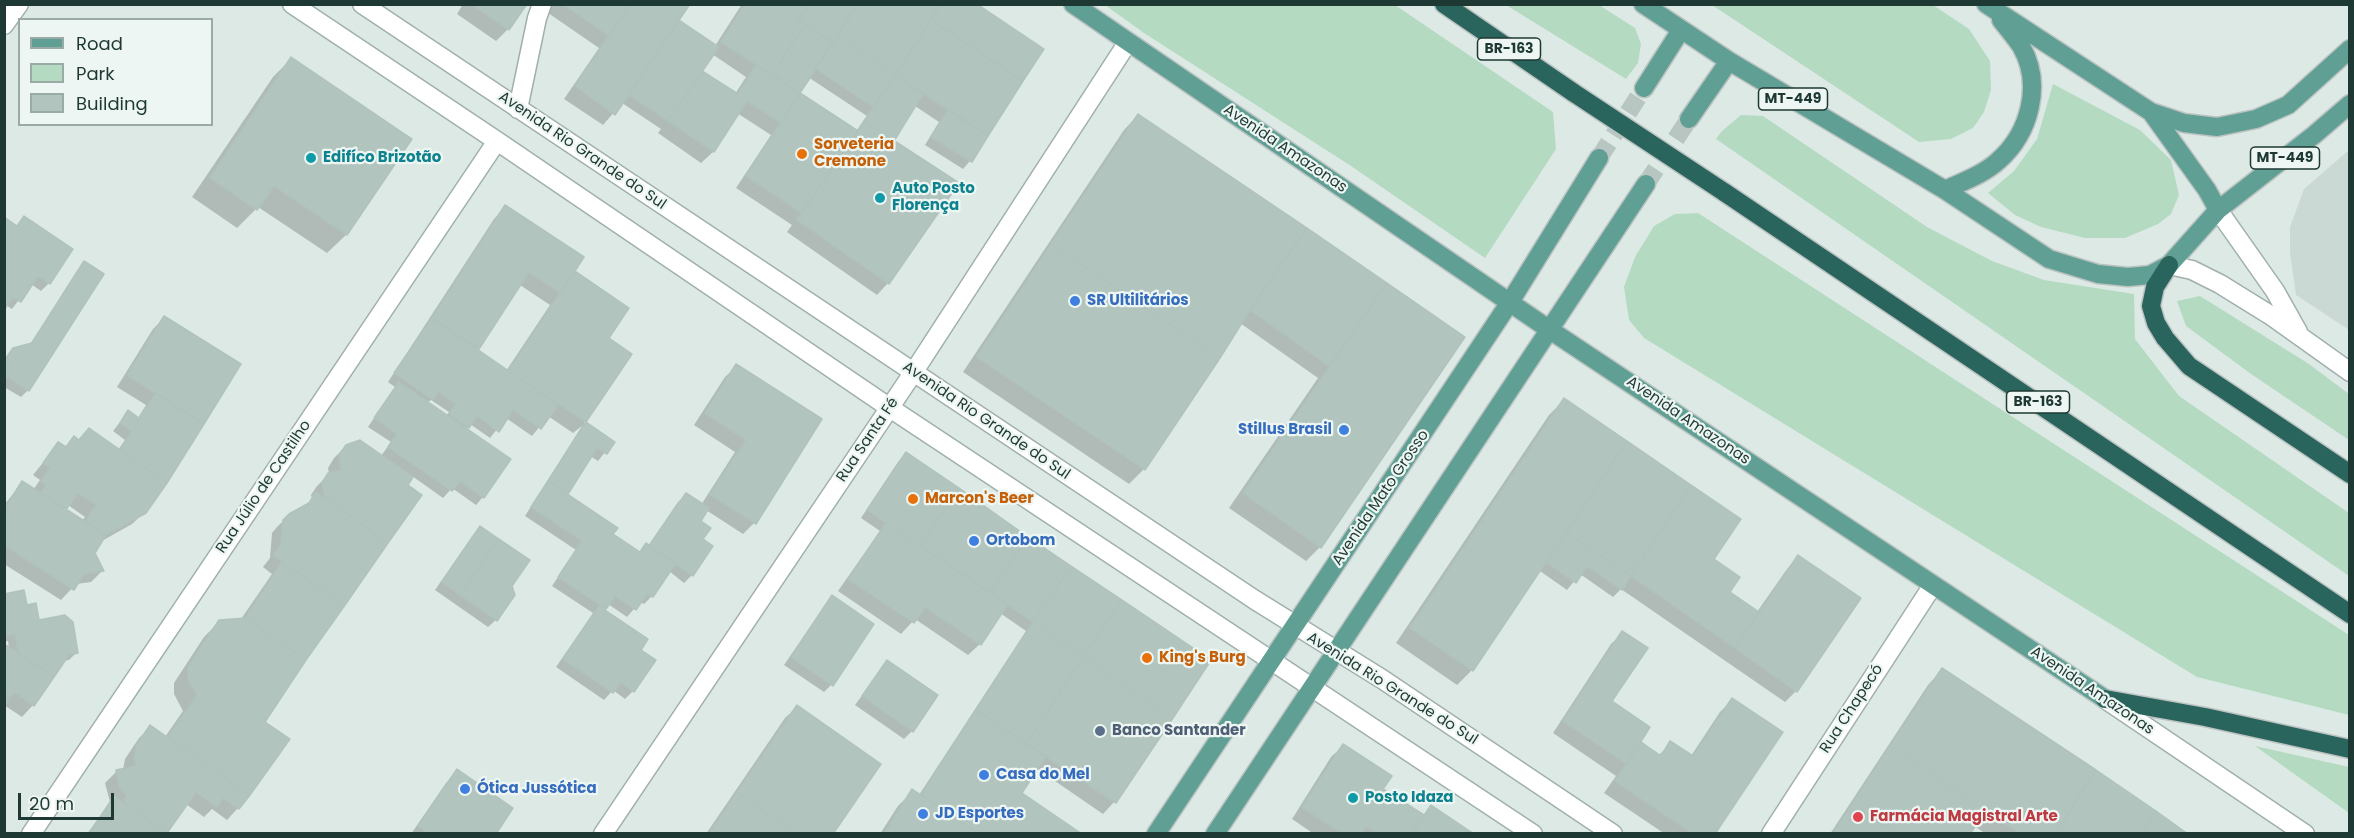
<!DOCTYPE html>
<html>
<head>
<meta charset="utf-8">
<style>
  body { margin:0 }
  #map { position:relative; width:2354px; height:838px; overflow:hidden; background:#dde9e5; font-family:Poppins,sans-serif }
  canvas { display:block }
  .frame { position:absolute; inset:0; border:6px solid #1e3833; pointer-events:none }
  .legend { position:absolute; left:18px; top:18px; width:195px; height:108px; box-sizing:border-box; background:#edf6f2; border:2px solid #9aaaa6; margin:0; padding:8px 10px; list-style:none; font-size:18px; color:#1e3833 }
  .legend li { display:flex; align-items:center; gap:12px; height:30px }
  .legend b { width:30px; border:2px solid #9aaaa6 }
  .scale { position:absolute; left:18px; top:793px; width:96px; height:27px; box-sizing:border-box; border:3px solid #1e3833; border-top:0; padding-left:8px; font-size:18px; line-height:21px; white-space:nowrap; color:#1e3833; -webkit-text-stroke:4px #edf6f2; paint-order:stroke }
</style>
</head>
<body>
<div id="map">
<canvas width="2354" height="838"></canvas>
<div class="frame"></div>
<ul class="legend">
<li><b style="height:8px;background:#60a094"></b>Road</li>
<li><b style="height:16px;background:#b4dbc2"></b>Park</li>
<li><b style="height:16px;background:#b2c4be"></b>Building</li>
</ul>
<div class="scale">20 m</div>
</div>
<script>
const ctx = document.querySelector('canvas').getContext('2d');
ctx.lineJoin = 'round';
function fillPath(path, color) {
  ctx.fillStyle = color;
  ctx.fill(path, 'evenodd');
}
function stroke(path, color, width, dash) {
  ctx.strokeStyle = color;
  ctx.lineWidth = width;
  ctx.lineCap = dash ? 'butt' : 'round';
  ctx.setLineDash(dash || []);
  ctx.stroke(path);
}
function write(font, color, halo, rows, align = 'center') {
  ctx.font = font + ' Poppins,sans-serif';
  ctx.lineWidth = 4.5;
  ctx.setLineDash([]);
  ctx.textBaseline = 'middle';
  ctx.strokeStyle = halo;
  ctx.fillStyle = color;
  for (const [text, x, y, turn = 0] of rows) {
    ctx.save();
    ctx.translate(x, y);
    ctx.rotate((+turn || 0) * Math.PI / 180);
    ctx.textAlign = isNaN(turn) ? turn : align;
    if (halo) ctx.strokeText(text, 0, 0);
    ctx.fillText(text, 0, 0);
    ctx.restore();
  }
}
fillPath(new Path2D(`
  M2349,150V330L2296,295L2290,253V227L2304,189Z`), '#cbd9d4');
fillPath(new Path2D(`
  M1105,5H1395L1553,112L1556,149L1485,258L1351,166L1144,33Z
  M1506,5H1599L1635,28L1641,44L1638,63L1626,79Z
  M1712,5H1933L1969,29L1990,61L1991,90L1984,112L1973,128L1951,139L1919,142Z
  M2053,84L2140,130L2171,160L2179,195L2171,214L2158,224L2125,238H2085L2041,227L2015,215L1988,193L2014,171L2037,139Z
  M1741,115L1763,116L1927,227L1992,261L2044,280L2134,294L2135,339L2179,396L2349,513V576L1716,139L1722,131Z
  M1698,213L2349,635V715L2197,677L1644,338L1629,320L1624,287L1635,257L1654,226L1675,214Z
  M2200,296L2309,364L2349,394V440L2251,374L2186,326L2177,301Z
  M2255,746L2349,767V813Z`), '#b4dbc2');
fillPath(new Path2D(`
  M463,4H525L508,29L496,41L457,14Z
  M535,4H688L677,20L715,46L742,4H974L987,135L970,161L963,169L925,145L939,122L915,106L892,141L888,283L877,295L787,232L792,225L736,188L771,135L737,113L713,152L701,163L658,133L661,129L622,103L603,125L564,99L599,48ZM712,54L746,77L735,94L700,71ZM808,77L867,116L856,132L798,94Z
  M292,58L410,139L346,235L327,253L258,207L237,228L192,197L273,77Z
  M1138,115L1463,337L1320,547L1306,561L1229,508L1318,378L1240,323L1144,469L1129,484L963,372L1124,130Z
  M505,207L573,272L607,338L630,355L584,423L613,442L598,461L590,456L566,494L611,535L638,553L646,545L648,546L678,502L686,495L701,505L735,452L694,425L725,377L737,366L820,420L754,523L743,534L706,510L699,521L701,540L692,575L684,583L669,571L652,596L644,604L640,602L627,617L608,604L603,610L639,650L633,691L625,699L613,690L604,700L556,667L593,613L552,586L576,550L525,516L582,426L573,433L548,416L532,436L506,418L490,438L470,424L466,430L483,497L476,505L452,488L443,498L412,476L406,485L420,495L262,722L288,740L238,808L227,820L212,809L204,817L186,804L165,833L87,834L110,802L105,783L116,772L123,770L125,759L139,738L150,727L165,737L183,711L174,694V683L204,637L219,622L241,619L272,574L263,567L270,558L272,533L277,527L289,515L304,507L312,499L311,495L317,486L329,474L328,468L334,458L346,446L381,456L391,442L368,427L395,387L388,382L494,219ZM520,285L550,305L506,371L476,351ZM431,400L449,412L446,416L427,403Z
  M24,218L49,283L41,291L31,284L12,309L6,305L16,226Z
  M85,263L28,390L21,397L4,387V359L14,350L29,346L77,271Z
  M165,317L145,512L132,524L100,542L93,553L102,571L91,582L76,584L61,600L4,564V505L22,483L33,490L40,480L33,475L58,444L64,448L74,438L77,441L89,429L118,450L125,440L113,431L128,412L138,418L146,405L117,387L153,329ZM68,505L85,517L82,521L64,510Z
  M1564,400L1712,559L1728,592L1757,612L1787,569L1798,557L1796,691L1785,702L1621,589L1613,597L1580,574L1567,590L1540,571L1472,670L1457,685L1396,643L1549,415Z
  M906,454L1209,661L1114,802L1103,814L1036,768L1020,794L1080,834H880L898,806L913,791L919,795L1026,631L1000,613L980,644L968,655L915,619L901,634L838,591L880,531L861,518L898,462Z
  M480,528L510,586L496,620L488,627L435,590L473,535Z
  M4,595L26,607L38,622L77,652L69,660L63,661L33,705L22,717L4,705L9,648L8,641L4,642Z
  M833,597L831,685L824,692L784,665L825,605Z
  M1623,633L1610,702L1639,743L1658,756L1671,743L1691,756L1720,712L1732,700L1713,834H1665L1604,793L1616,776L1553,733L1611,644Z
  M887,662L936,695L912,731L904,739L855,705Z
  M1942,670L2187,834H1986L1974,826L1969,834H1830L1928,685Z
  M797,707L832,834H706L785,718Z
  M1343,746L1381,789L1422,816L1431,807L1471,834H1314L1292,819L1331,757Z
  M457,771L494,834H411L446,783Z`), '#0003');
const building = new Path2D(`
  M471,4H527L509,30Z
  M563,4H630L609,36Z
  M630,4H690L615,115L575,86Z
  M745,4L808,5L798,20L805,24L772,75L721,42Z
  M858,4H941L895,75L837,36Z
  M858,4L833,43L798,20L808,4Z
  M941,4H977L1044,49L1023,81L931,20Z
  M679,20L719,47L668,121L629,95Z
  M931,20L1023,81L988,136L895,75Z
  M805,24L833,43L800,93L772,75Z
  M837,36L895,75L873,107L815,68Z
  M291,57L412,139L347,235L274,186L257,210L210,178Z
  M756,65L800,93L781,123L747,101L714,152L668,121L702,71L738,94Z
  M895,75L923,94L894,141L864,121Z
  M800,93L858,131L802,213L746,176Z
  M948,110L988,136L972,162L931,137Z
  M1138,114L1307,228L1250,310L1220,358L1051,244Z
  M864,121L959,183L889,284L797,220Z
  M505,205L584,257L561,293L529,272L479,349L432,318Z
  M24,216L73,249L50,284L38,276L21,302L13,297L4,310V217L17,226Z
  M1307,228L1387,283L1329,366L1250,310Z
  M1051,244L1220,358L1145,470L977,357Z
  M84,261L104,274L29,391L4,375V361L13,348L32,343Z
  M575,271L629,308L609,338L632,354L586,422L508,371Z
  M1387,283L1465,337L1321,548L1243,493Z
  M164,316L241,364L204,424L127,375Z
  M432,318L558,405L541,429L513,410L499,432L477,416L469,428L449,414L456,404L438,392L433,400L394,373Z
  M736,364L822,419L756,524L710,494L746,440L705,413Z
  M399,382L511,459L484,498L460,481L452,491L388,447L397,434L374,418Z
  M156,393L204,424L167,483L120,450L132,431L120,423L128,410L139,418Z
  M1564,398L1627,441L1473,671L1410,628Z
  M586,422L615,442L607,454L597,448L568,494L548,481Z
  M89,428L167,483L146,513L106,535L86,520L96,505L78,493L65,511L41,493L46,485L41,481L50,468L43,463L58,442L66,447L74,436L79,440Z
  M360,440L413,477L408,485L422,495L388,543L325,499L322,483L328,473L341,470L339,455L346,445Z
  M1627,441L1691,485L1631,576L1566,532Z
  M906,452L959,488L920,546L867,510Z
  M22,481L106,535L95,553L104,571L84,574L74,590L4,545V510Z
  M548,481L618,528L613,534L640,552L646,543L676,563L653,597L647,594L636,610L615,596L606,609L558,577L582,541L531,507Z
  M1691,485L1741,519L1714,559L1740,577L1730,592L1759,612L1735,648L1631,576Z
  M959,488L1028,537L990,593L920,546Z
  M316,492L388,543L345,605L273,555L281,545L283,520L289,514L309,503Z
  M686,493L709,508L701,521L711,528L703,539L713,546L693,576L649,546Z
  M886,523L1008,604L981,645L925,607L914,623L848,579Z
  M480,526L499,539L460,595L442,582Z
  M1566,532L1631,576L1622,590L1587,566L1576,583L1546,562Z
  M1028,537L1071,566L1033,622L990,593Z
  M499,539L530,560L512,586L515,595L497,621L460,595Z
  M1798,555L1861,598L1797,692L1735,648Z
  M282,562L345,605L306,660L245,618Z
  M1071,566L1122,600L1083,657L1033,622Z
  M24,590L27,605L36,603L39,620L65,615L73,622L78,653L69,655L54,677L19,654L15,634L6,636L4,594Z
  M832,595L874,624L833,686L791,657Z
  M1122,600L1211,660L1173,718L1083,657Z
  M599,606L648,639L641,650L656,660L634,692L621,682L613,693L563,659Z
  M245,618L306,660L265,722L290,739L250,795L168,737L197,695L188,679V667L219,620Z
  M1033,622L1083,657L1027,744L976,710Z
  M1622,631L1648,648L1612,701L1650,727L1627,764L1563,721Z
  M4,644L54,677L34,706L14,692L4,707Z
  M1083,657L1173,718L1116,803L1027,744Z
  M887,660L938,695L913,732L862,696Z
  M1942,668L2096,770L2055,834H2021L1890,746Z
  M1732,698L1783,732L1715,834H1693L1615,781L1641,742L1661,756L1670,741L1693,756Z
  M797,705L881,764L833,834H797L737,792Z
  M976,710L1046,756L1022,793L1082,834H979L921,795Z
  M150,725L250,795L239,809L223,798L217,807L196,792L167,833L124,803L127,795L120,789L116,770L136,766L134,758L136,746Z
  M1343,744L1392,776L1383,789L1424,815L1412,834H1377L1366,826L1361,834H1343L1302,807Z
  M1890,746L1986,810L1970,834H1897L1852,804Z
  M457,769L513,808L496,834H429L418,826Z
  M2096,770L2156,811L2142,834H2055Z
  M912,789L921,795L979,834H884Z
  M737,792L794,832L793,834H709Z
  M114,796L167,833L168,834H89Z
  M1852,804L1892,830L1890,834H1832Z
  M1431,805L1474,834H1412Z
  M2156,811L2188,834H2142Z`);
fillPath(building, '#b2c4be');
stroke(building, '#afc3bc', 1.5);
stroke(new Path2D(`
  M1599,158L1644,88
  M1646,184L1689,119`), '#b7c6c1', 18, [18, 9]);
const minor = new Path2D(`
  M292,4L497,141L890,408L1533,834
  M362,4L1255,600L1382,679L1613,834
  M4,25L19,4
  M518,109L537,18L542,4
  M2218,210L2275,291L2298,332
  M2169,265L2192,270L2220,284L2270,315L2350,372
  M2105,699L2305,834
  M31,834L497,141
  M603,834L913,373L1128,42
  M1771,834L1933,585`);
const major = new Path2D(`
  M1073,4L1550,330L2105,699
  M1643,4L1729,61L1945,190L2049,259L2098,274L2128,277L2150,275L2169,265L2218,210L2314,135L2350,104
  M1986,4L2151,112L2184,123L2217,127L2256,119L2288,105L2350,49
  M1644,88L1681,30
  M2151,112L2207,190L2218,210
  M1689,119L1729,61
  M1945,190C1962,182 1984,174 1998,161C2030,133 2043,84 2021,46C2015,37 2008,29 2001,20
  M1156,834L1510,302L1599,158
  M1215,834L1646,184`);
const highway = new Path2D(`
  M1444,4L1574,93
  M1724,192L2350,614
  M2169,265L2155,287L2151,306L2156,323L2165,338L2189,366L2350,474
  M2105,699L2205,717L2350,749`);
stroke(minor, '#a0b0ac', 21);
stroke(major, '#bcc3c2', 21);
stroke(highway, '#bcc3c2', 21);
stroke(minor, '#fff', 18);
stroke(major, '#60a094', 18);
stroke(highway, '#2a655d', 18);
const highwayBridge = new Path2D(`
  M1574,93L1724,192`);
stroke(highwayBridge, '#bcc3c2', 21, []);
stroke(highwayBridge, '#2a655d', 18);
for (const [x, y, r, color] of [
  [802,154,6,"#e8710a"],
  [311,158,6,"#0f9aa8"],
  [880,198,6,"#0f9aa8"],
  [1075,301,6,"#3f7fe0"],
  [1344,430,6,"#3f7fe0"],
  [913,499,6,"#e8710a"],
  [974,541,6,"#3f7fe0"],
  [1147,658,6,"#e8710a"],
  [1100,731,6,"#5c6f8a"],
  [984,775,6,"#3f7fe0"],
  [465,789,6,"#3f7fe0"],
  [1353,798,6,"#0f9aa8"],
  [923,814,6,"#3f7fe0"],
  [1858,817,6,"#e0444e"]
]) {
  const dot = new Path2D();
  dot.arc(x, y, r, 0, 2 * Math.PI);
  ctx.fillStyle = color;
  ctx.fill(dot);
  stroke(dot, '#edf6f2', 2);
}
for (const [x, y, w] of [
  [1509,49,63],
  [1793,99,69],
  [2285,158,69],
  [2038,402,63]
]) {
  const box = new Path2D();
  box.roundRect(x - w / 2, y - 11, w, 22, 4.5);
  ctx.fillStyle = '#edf6f2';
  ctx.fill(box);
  stroke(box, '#1e3833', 1.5);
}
write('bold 14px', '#1e3833', null, [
  ["BR-163",1509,49],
  ["MT-449",1793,99],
  ["MT-449",2285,158],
  ["BR-163",2038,402]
]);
write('bold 15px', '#c56008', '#edf6f2', [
  ["Sorveteria",814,145],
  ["Cremone",814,162],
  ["Marcon's Beer",925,499],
  ["King's Burg",1159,658]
], 'left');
write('15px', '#1e3833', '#edf6f2', [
  ["Avenida Amazonas",1285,149,34],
  ["Avenida Rio Grande do Sul",582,151,34],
  ["Avenida Rio Grande do Sul",986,421,34],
  ["Avenida Amazonas",1688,421,34],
  ["Rua Santa Fé",868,440,-56],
  ["Rua Júlio de Castilho",264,487,-56],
  ["Avenida Mato Grosso",1381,498,-56],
  ["Avenida Rio Grande do Sul",1392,689,32],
  ["Avenida Amazonas",2092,691,34],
  ["Rua Chapecó",1852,709,-57]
]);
write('bold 15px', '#0d838f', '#edf6f2', [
  ["Edifíco Brizotão",323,158],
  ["Auto Posto",892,189],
  ["Florença",892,206],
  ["Posto Idaza",1365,798]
], 'left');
write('bold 15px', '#366cbe', '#edf6f2', [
  ["SR Ultilitários",1087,301],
  ["Stillus Brasil",1332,430,"right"],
  ["Ortobom",986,541],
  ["Casa do Mel",996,775],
  ["Ótica Jussótica",477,789],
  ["JD Esportes",935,814]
], 'left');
write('bold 15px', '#4e5e75', '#edf6f2', [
  ["Banco Santander",1112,731]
], 'left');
write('bold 15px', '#be3a42', '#edf6f2', [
  ["Farmácia Magistral Arte",1870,817]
], 'left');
</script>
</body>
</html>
